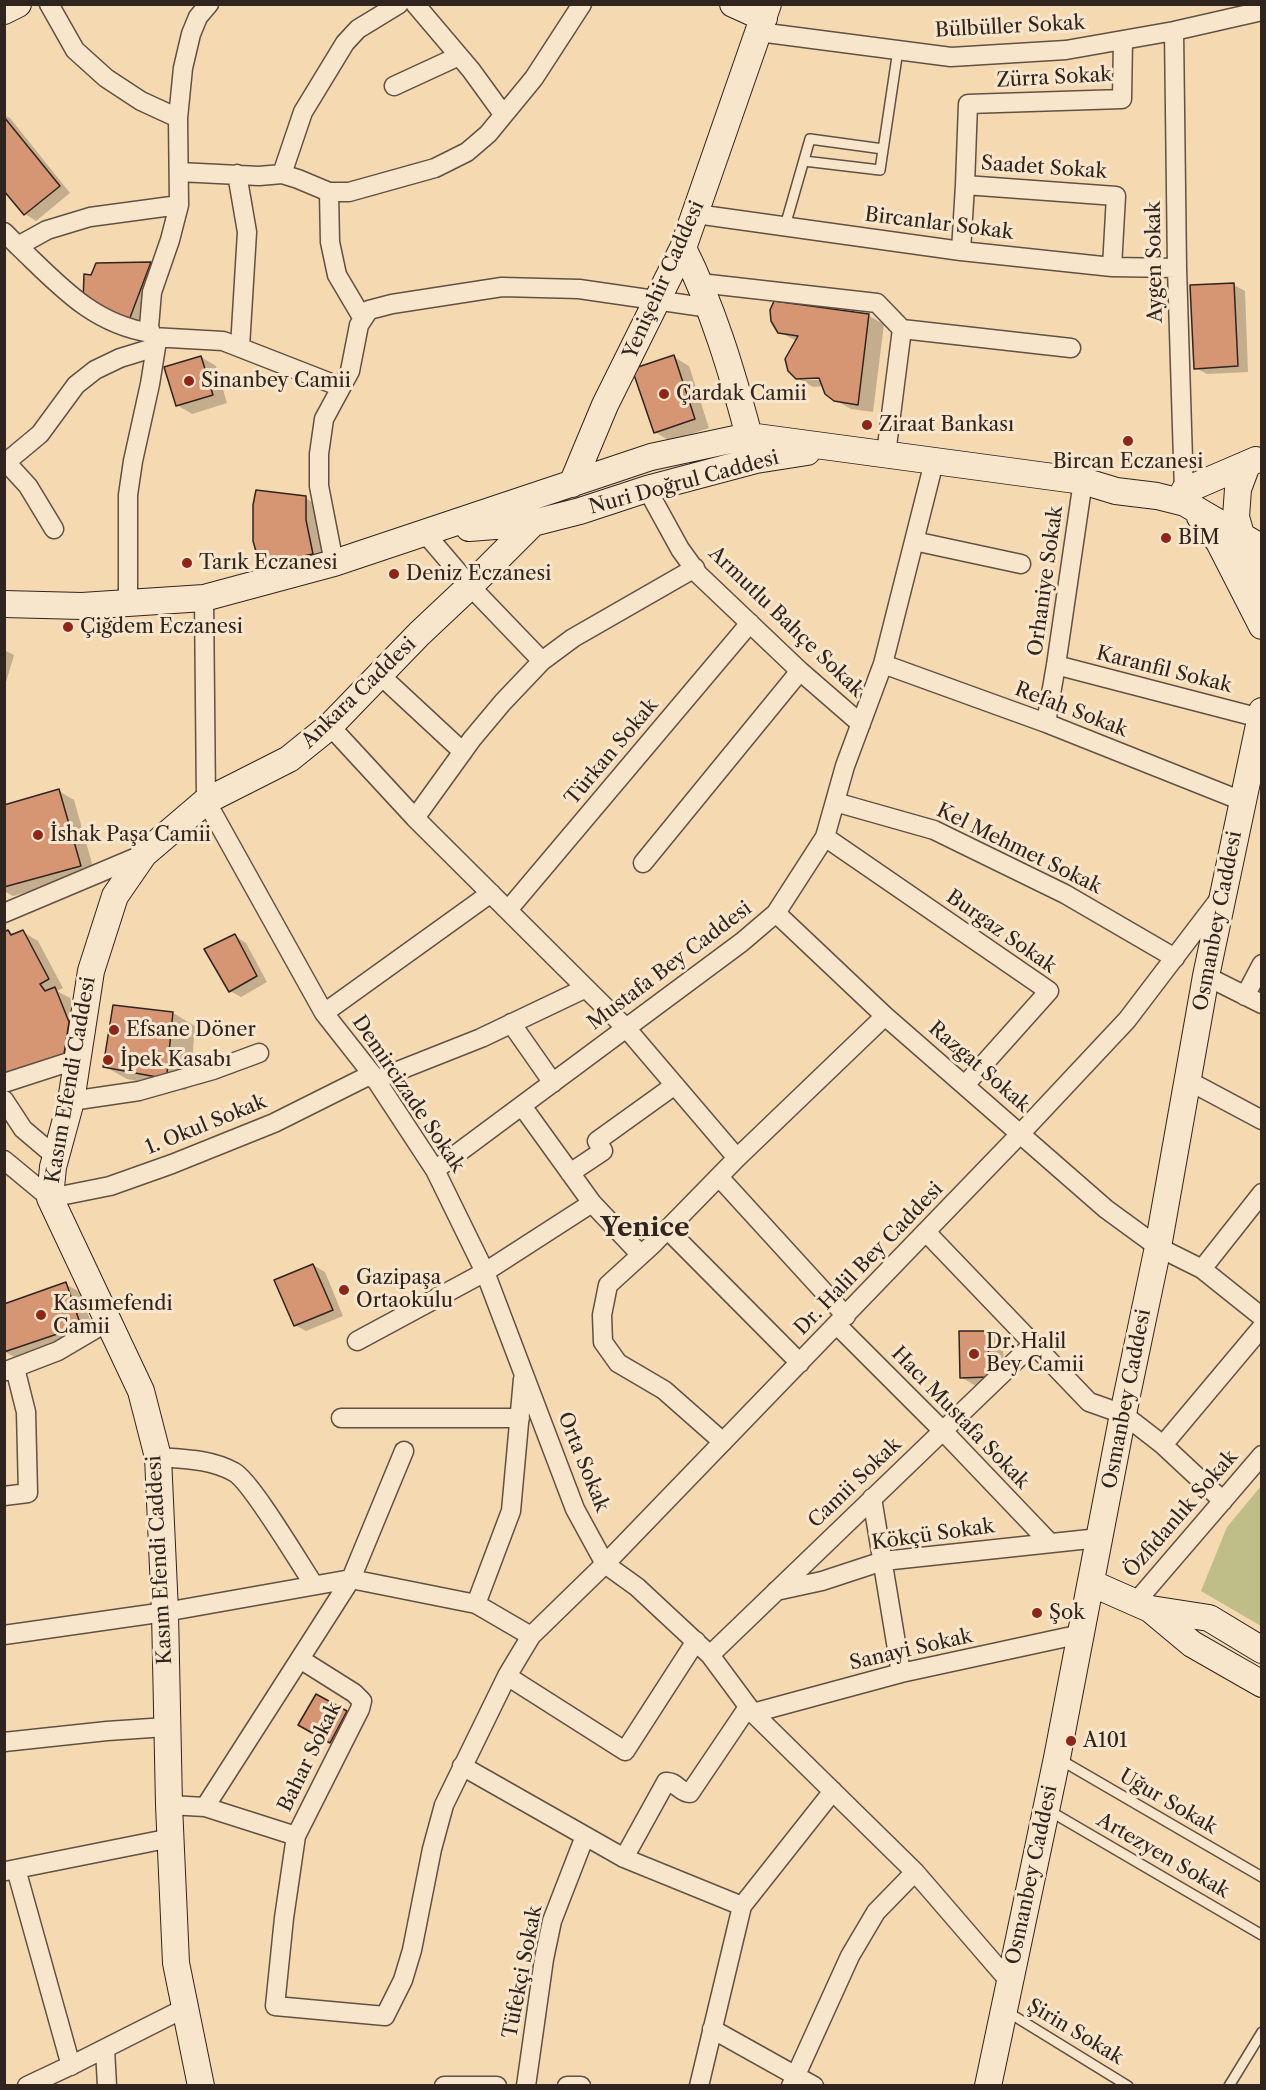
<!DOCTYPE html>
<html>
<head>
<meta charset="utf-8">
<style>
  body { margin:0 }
  #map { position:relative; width:1266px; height:2090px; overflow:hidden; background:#f5d9b1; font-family:"Libre Caslon Text",serif }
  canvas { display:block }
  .frame { position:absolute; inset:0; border:6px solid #30241f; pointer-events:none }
</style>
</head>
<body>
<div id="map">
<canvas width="1266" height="2090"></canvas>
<div class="frame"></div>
</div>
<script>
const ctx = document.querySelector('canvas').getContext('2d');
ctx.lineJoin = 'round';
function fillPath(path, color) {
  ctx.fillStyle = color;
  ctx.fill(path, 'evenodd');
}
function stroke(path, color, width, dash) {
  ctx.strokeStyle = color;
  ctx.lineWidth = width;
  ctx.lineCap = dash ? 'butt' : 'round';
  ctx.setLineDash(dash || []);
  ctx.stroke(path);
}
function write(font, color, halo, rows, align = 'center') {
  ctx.font = font + ' "Libre Caslon Text",serif';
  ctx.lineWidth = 6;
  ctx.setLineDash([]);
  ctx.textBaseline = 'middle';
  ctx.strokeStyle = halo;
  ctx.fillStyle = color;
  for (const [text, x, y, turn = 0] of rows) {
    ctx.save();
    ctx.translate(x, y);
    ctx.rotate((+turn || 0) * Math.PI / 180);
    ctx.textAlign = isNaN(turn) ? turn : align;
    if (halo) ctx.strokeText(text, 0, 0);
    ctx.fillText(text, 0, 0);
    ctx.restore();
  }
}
fillPath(new Path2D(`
  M1261,1486V1626L1201,1591L1227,1527Z`), '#c0be88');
fillPath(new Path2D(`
  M4,115L10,118L70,193L36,221L25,214L4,189Z
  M150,264L161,270L140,328L96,308L92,277L97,265Z
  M1234,285L1245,291L1248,372L1207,374L1196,368Z
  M869,316L884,324L873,412L851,409L835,400L824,386L813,387L797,378V341L779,332ZM802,377H827V380H802Z
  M201,357L216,366L227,403L192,414L177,405Z
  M674,357L689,366L709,428L670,441L655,432Z
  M305,498L328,511L335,566L284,577L261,564Z
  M4,650L14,655L4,689Z
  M59,791L74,800L95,874L13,896L4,891V806Z
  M8,931L15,935L23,932L38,941L63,988L57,991L70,998L84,1032L79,1062L4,1077Z
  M235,936L246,943L267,982L241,997L230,991Z
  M173,1013L195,1026L190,1086L185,1090L127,1079L104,1066Z
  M313,1265L325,1272L343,1316L306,1331L295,1325Z
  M65,1284L80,1292L95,1334L20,1360L5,1352L4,1349Z
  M988,1332L1003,1341L1004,1385L976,1386L961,1377Z
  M316,1696L362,1721L346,1750L300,1725Z`), '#0003');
const building = new Path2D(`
  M4,117L60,186L24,215L4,191Z
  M151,262L128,323L83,303L84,274L91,275L96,263Z
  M1234,283L1238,366L1194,369L1190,285Z
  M774,301L869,314L858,405L834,401L825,394L819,378L796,379L788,371L785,359L798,336L778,333L771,321L770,310Z
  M674,355L695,419L654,433L632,369Z
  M201,356L213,395L176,406L164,367Z
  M256,490L306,496V520L313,554L260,565L253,541V505Z
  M59,789L81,866L4,887V805Z
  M8,930L11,935L23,930L49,979L40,984L45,991L55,987L69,1022L64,1054L4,1075V932Z
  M235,934L257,976L229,992L204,949Z
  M113,1005L173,1012L167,1073L162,1078L103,1067Z
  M313,1264L333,1310L294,1326L274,1280Z
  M66,1282L81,1326L4,1352V1304Z
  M959,1331H988L989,1377L960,1378Z
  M316,1694L347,1711L330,1743L298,1725Z`);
fillPath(building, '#d69674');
stroke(building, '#30241f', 1.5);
const lane = new Path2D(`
  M804,161L880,170L898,50
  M785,226L810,139L883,149
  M1059,1759L1262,1877
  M1048,1810L1262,1935
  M1006,2011L1128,2086
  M1229,2086L1262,2032`);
const street = new Path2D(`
  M49,4L75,50L106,78L141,101L178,118
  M415,4L471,70L503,114
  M1174,31L1177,268L1184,491
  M759,32L951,57L1066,50L1174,31L1262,11
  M394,86L459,56
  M179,172L259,176L282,174L298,179L329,192H349L435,168L467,152L488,134L534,78L582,4
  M237,174L247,232L240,347
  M282,174L303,112L345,43L358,29L399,4
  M965,185L968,104L1122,99L1123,40
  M329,192L330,242L337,275L363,319
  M696,214L961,251L1112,267L1177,268
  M4,232L18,246L47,230L90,217L179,205
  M18,246C59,285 92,324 151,333
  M961,251L965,185L1116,196L1112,267
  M700,283L877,303L902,329L1071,348
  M152,337L223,341L341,387
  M886,454L902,329
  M6,462L28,486L54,529
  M4,464L40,434L76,385L95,370L120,358L156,347
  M647,489L680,549L698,574L800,671L861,724
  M424,532L470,586L542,661
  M914,541L1021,564
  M334,563L319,486V454L324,419L350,371L359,325L369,310L392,304L502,287L579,289L710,308
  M204,598L206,801L324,1013L372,1074L435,1170L485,1272L575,1509L605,1564L637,1587L710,1655L753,1713L915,1872L1010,1982
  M128,602V495L133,461L150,384L156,347L149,327L152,292L170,240L179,205L178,118L183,68L191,34L198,17L209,4
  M883,664L1046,723L1242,801
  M1056,665L1260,718
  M379,674L463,752
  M1046,723L1056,665L1083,481
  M330,726L415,818L627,1029L737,1158
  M835,802L934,830L1065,894L1175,958
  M415,818L472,739L503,702L542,661L573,638L695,568
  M825,837L1049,991L965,1085
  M643,863L800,671
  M508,910L750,623
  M4,913L144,854
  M776,913L885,1016L1106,1209L1158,1247L1202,1269L1262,1317
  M1206,976L1262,1004
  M1245,996L1262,964
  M324,1013L491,893
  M511,1023L553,1083
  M375,1080L481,1038L586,988
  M1187,1080L1262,1120
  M4,1083L78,1059
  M4,1100L23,1129L56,1157
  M71,1101L139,1091L213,1070L259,1053
  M522,1106L592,1203L641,1255
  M4,1160L50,1198L110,1186L172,1164L274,1123L372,1074
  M435,1170L742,942L776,913L825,837L845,766L883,664L934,462
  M570,1173L603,1151L597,1141L675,1085
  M719,1177L846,1316
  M668,1230L800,1363
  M926,1232L1089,1402L1123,1414L1163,1445L1223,1501
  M1202,1269L1262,1193
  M837,1325L943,1431L1050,1543
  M357,1341L485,1272L592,1203
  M6,1371L58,1351L109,1321
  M341,1418H520
  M723,1442L664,1390L618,1363L603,1342L602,1315L608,1285L653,1244L737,1158L885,1016
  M1163,1445L1262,1327
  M158,1457C184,1459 210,1459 234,1472C251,1481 300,1564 314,1585
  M4,1496L28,1493L26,1412L15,1368
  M872,1498L901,1673
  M776,1591L822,1581L883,1561L1099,1538
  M1135,1603L1262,1455
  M476,1604L511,1511L523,1379
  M4,1635L165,1612L351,1579L476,1604L531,1636
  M710,1655L1032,1345
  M300,1659L354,1693L362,1701L360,1709L296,1836L284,1918L275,2006L385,2016L403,1980L412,1950L432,1849L444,1805L507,1676L531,1636L605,1564L1021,1133L1127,1020L1220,898
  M507,1676L625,1751L696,1641
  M753,1713L901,1673L1081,1634
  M4,1742L107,1731L166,1727
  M462,1766L624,1858L742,1906
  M169,1805L205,1807L296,1836
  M205,1807L351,1579L404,1451
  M624,1858L666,1782C676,1781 680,1793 690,1793L748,1707
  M16,1869L71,2066
  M6,1871L171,1838
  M712,2029L814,2086
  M105,2049L107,2086
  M27,2086L78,2062L185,2008
  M444,2086H497
  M526,2086L544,1959L552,1921L585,1836
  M567,2086H581
  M699,2086L742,1906L833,1791
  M791,2086L850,1956L876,1912L915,1872`);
const secondary = new Path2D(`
  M733,4L764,18
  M4,11L18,4
  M683,248C713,308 732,372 749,436
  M1247,465L1238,489L1236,517L1259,597
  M572,484L605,405L683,248L768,4
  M1184,491L1256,460
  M1200,517L1219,542L1262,626
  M469,528L533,523L580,511L647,489L756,460L807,452
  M4,604L82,606L204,598L334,563L651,457L749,436L1083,481L1116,491L1157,496L1185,503L1262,548
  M1091,1583L1150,1609L1192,1644L1262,1684
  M1151,1609L1209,1618L1262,1650
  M201,2086L176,1963L169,1805L165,1612L158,1457L141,1391L50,1198L53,1167L71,1101L91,971L115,896L144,854L206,801L289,759L330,726L419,634L470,586L533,523
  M988,2086L1057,1758L1123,1414L1158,1247L1206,976L1262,711`);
stroke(lane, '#615144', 12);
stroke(street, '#615144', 21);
stroke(secondary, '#30241f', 28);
stroke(lane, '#f8e6cc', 9);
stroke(street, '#f8e6cc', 18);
stroke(secondary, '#f8e6cc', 26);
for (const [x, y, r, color] of [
  [189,381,6,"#8f2418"],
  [664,394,6,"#8f2418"],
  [867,425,6,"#8f2418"],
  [1128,441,6,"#8f2418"],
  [1166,538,6,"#8f2418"],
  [187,563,6,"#8f2418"],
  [394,574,6,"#8f2418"],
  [68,627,6,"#8f2418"],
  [38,835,6,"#8f2418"],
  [114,1030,6,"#8f2418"],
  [108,1060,6,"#8f2418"],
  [344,1290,6,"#8f2418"],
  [41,1315,6,"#8f2418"],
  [974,1354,6,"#8f2418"],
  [1037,1613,6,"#8f2418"],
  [1071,1741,6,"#8f2418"]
]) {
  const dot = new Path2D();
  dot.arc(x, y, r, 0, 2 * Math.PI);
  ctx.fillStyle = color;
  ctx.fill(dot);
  stroke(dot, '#f8e6cc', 2);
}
write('20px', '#30241f', '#f8e6cc', [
  ["Bülbüller Sokak",1010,27,-3],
  ["Zürra Sokak",1054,78,-3],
  ["Saadet Sokak",1044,168,4],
  ["Bircanlar Sokak",939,224,7],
  ["Aygen Sokak",1155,262,-91],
  ["Yenişehir Caddesi",664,280,-66],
  ["Nuri Doğrul Caddesi",684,483,-15],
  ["Orhaniye Sokak",1046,581,-82],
  ["Armutlu Bahçe Sokak",786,622,44],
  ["Karanfil Sokak",1164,670,14],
  ["Ankara Caddesi",359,693,-44],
  ["Refah Sokak",1071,710,21],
  ["Türkan Sokak",612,752,-50],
  ["Kel Mehmet Sokak",1019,849,26],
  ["Osmanbey Caddesi",1218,921,-79],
  ["Burgaz Sokak",1001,932,35],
  ["Mustafa Bey Caddesi",670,966,-37],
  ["Razgat Sokak",979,1067,41],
  ["Kasım Efendi Caddesi",71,1080,-80],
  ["Demircizade Sokak",408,1094,56],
  ["1. Okul Sokak",206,1125,-22],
  ["Dr. Halil Bey Caddesi",869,1259,-46],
  ["Osmanbey Caddesi",1127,1399,-79],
  ["Hacı Mustafa Sokak",960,1418,46],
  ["Orta Sokak",583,1462,68],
  ["Camii Sokak",855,1483,-44],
  ["Özfidanlık Sokak",1181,1514,-49],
  ["Kökçü Sokak",933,1535,-8],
  ["Kasım Efendi Caddesi",160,1560,-93],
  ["Sanayi Sokak",911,1650,-13],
  ["Bahar Sokak",310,1757,-64],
  ["Uğur Sokak",1168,1802,30],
  ["Artezyen Sokak",1163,1856,30],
  ["Osmanbey Caddesi",1032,1875,-78],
  ["Tüfekçi Sokak",523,1972,-79],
  ["Şirin Sokak",1075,2032,31]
]);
write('20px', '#30241f', '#f8e6cc', [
  ["Sinanbey Camii",201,381],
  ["Çardak Camii",676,394],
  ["Ziraat Bankası",879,425],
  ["Bircan Eczanesi",1128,462,"center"],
  ["BİM",1178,538],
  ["Tarık Eczanesi",199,563],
  ["Deniz Eczanesi",406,574],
  ["Çiğdem Eczanesi",80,627],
  ["İshak Paşa Camii",50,835],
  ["Efsane Döner",126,1030],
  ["İpek Kasabı",120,1060],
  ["Gazipaşa",356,1278],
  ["Ortaokulu",356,1301],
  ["Kasımefendi",53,1304],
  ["Camii",53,1327],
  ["Dr. Halil",986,1342],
  ["Bey Camii",986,1365],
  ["Şok",1049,1613],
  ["A101",1083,1741]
], 'left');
write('bold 26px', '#30241f', '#f8e6cc', [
  ["Yenice",645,1228]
]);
</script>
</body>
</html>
